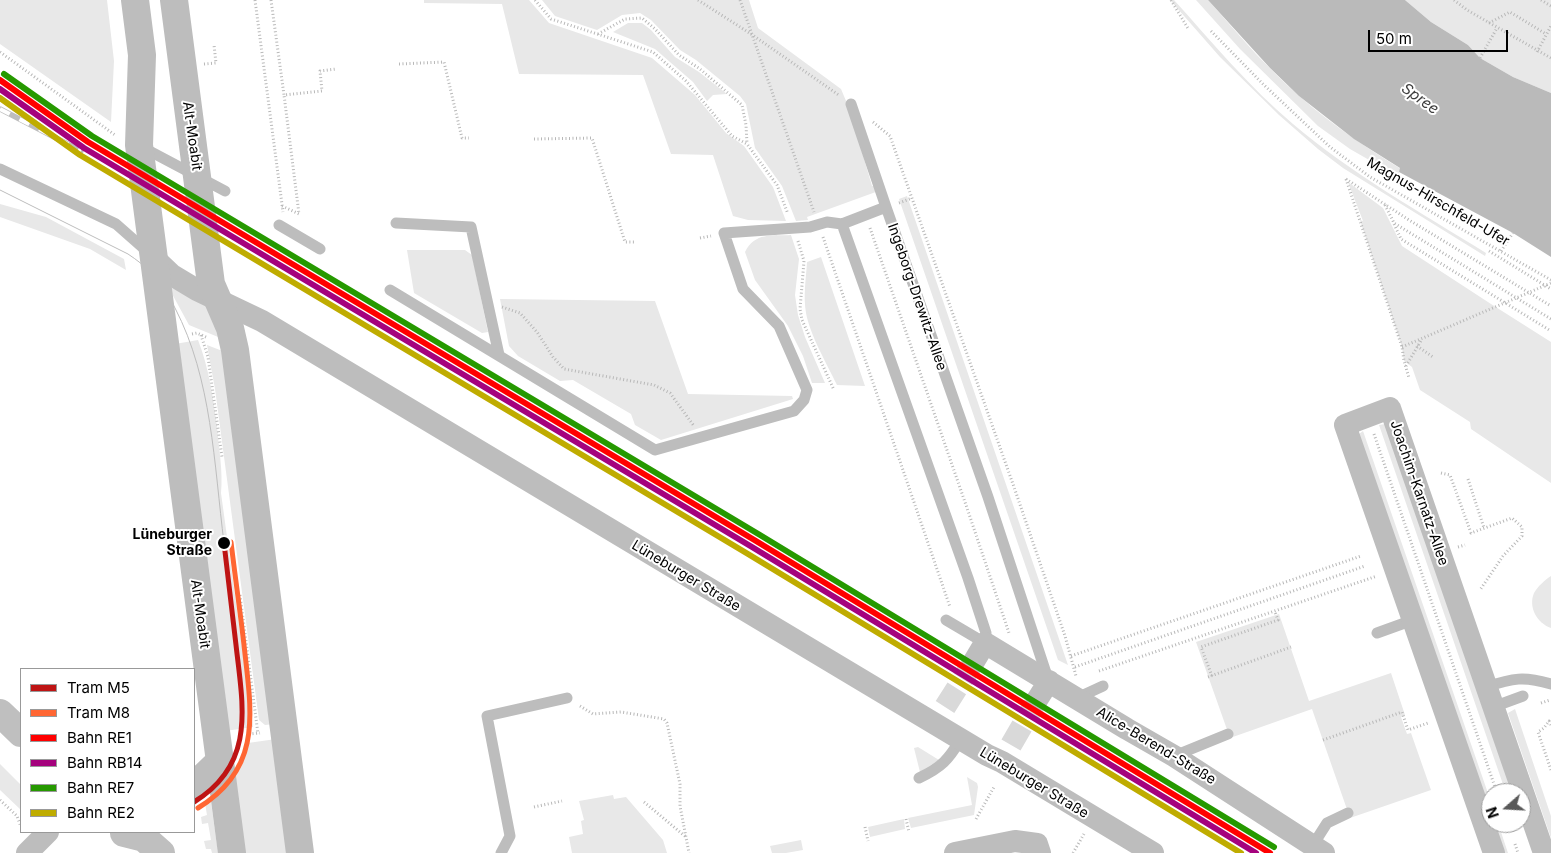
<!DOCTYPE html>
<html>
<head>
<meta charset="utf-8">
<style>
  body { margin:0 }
  #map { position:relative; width:1551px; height:853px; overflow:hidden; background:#fff; font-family:Inter,sans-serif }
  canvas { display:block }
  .legend { position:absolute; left:20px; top:668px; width:175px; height:165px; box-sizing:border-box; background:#fff; border:1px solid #999; margin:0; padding:6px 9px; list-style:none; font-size:15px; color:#000 }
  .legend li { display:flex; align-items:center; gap:10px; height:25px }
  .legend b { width:25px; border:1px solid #999 }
  .north { position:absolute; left:1481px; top:783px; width:50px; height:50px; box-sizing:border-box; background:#fff; border:1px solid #999; border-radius:50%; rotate:251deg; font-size:14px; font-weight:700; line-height:20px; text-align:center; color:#000 }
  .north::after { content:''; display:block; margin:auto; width:18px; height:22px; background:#595959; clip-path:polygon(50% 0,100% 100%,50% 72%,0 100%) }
  .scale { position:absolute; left:1368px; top:30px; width:140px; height:22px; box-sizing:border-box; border:2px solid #000; border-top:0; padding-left:6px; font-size:15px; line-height:18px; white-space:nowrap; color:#000; -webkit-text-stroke:4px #fff; paint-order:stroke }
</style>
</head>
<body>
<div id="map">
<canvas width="1551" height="853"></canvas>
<ul class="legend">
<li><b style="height:6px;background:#be1414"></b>Tram M5</li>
<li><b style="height:6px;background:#f63"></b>Tram M8</li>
<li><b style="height:6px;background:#f00"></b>Bahn RE1</li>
<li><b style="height:6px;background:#a5027d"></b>Bahn RB14</li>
<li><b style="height:6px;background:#269900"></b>Bahn RE7</li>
<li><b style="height:6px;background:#bfac00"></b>Bahn RE2</li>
</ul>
<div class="north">N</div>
<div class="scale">50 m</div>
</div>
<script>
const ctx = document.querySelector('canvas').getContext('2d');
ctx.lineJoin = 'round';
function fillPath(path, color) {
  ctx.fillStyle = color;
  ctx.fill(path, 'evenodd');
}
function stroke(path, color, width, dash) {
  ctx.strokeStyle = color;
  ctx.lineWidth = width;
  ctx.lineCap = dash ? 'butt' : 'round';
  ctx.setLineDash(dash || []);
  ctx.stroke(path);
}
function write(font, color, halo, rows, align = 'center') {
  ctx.font = font + ' Inter,sans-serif';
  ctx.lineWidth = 4;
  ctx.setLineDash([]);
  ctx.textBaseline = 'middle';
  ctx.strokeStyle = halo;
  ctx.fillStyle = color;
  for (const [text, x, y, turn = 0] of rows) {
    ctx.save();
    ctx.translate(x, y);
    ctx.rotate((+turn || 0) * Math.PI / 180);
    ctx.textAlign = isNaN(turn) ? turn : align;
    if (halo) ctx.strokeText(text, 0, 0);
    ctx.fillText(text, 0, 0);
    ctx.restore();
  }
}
fillPath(new Path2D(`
  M0,0H107L114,61L111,122L0,44Z
  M424,0H529L549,23L652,58L695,95L726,133L744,146L773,187L786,221L748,220L733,216L713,155L671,154L643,75L519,74L502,4L424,3Z
  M542,0H749L758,28L841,89L849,108L872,186L883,185L884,189L807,217L808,220L796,221L782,186L755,148L746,104L740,96L696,60L680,50L651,20L640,13L622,15L597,30L555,16Z
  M1170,0H1174C1212,42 1249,87 1293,124C1352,174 1420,212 1486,253L1485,256L1343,168L1318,149L1279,115L1220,57Z
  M1196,0H1208C1233,28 1258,58 1286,84C1321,117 1360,144 1401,169L1397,176L1350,149L1318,126L1240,49Z
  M1405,0H1551V93L1513,77L1480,58L1468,45L1431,22Z
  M628,23H642L651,30L675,57L699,72L727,94L713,95L707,101L693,82L655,49L613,32Z
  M1348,182L1383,208L1402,246L1491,304L1551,342V483L1471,429L1470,422L1420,390L1412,367L1404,361L1402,347L1360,220L1363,221Z
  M907,196L1068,665L1058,660L899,199Z
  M0,204L46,217L124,259L126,270L90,249L0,217Z
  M791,235L799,259L795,295L798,315L805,337L825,383H812L803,356L788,326L755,280L745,252C755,232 772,236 791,235Z
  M407,250H465L472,255L488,332L482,333L414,293Z
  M821,257L865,386L837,385C827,364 810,335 806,313C803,296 806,279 807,262Z
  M173,286L210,308L223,339L189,325L171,292Z
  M500,299L655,301L688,394L792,396L793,399L661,440L635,425L631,414L573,380L560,381L518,356L509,346Z
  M198,340C209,368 213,397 217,427C219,450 223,471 221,493L253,727L225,731L175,344Z
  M207,345L225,352L274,724L265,725L259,720L215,389Z
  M1385,424L1514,793H1506L1379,425Z
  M1363,431L1491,802V823H1498L1508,853H1500L1359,434Z
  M1551,576V628C1537,623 1528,607 1534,593C1538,586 1545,580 1551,576Z
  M1279,614L1309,701L1391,673L1405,715L1401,717L1407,734L1411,733L1431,790L1350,818L1312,709L1230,738L1196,642Z
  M1515,709L1551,816V838L1508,713Z
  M276,739L291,853H241L231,779L240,763L248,743Z
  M918,747L939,760L920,772L914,748Z
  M0,764L21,785V810L0,790Z
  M967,777L977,783L978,787L974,815L911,828L908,818L972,805Z
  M613,795L614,799L626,797L663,840L667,853H572L569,837L583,834L581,821L584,820L579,801Z
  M208,801L211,802L218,853H212L211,849H206L204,841L211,840L208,823L202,824L201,817L207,815L205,803Z
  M904,819L905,829L870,837L868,827Z
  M801,840L803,850L786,853H772L770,846Z`), '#e8e8e8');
fillPath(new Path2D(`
  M1208,0H1405L1431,22L1468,45L1480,58L1513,77L1551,93V257L1513,233L1399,172L1400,168L1354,139L1299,96L1270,68Z`), '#bababa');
stroke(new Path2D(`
  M945,707L973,663
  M1011,745L1037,700`), '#d9d9d9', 22, [22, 11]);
stroke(new Path2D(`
  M255,0L283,212
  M271,0L284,95L322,91L320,71L336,69
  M535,0L551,19L653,52L686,81L732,136L747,144L777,185L788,214
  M698,0L751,34L840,96
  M740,0L814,212
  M1171,0L1189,30
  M1454,0L1467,10L1551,58
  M1541,0L1551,6
  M1489,23L1510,12L1546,34
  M1211,31L1264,85L1330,147L1370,177L1551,280
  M598,34L625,19L642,18L655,29L679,55L700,69L742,105L746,125L747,144
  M0,52L115,135
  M1537,52L1551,26
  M1480,58L1497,28
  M204,64L216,63L214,45
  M399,64L444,62L462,138H469
  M873,122L890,136L1014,487L1065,636L1076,676
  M534,139L592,138L625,242H635
  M1346,179L1409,220L1551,306
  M1346,179L1402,347L1404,361L1409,378
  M899,203L912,198
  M1385,205L1394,223L1551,319
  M282,206L299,214L284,95
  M1394,224L1401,239L1551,331
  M870,228L966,505L1009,633
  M823,237L950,607
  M700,238L711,236
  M798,241L804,261L800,309L802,320L834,390
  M1489,251L1551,289
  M1501,251L1513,233
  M502,307L520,313L537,332L553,357L564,369L654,385L670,393L694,426
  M192,334L197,333L208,338
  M201,335L208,357L222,457
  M1417,346L1433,357
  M1402,347L1551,283
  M1406,366L1422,339
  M1374,434L1497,793
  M1441,473L1450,475L1471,533L1512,518L1522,527V536L1503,556L1480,590
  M1468,479L1484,528
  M1458,547L1465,545
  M240,595L258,734
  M1071,656L1361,556
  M1075,667L1365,566
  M1099,671L1377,576
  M1212,676L1201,647L1278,620L1275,612
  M1208,677L1291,647
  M1541,703L1550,700
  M580,706L593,714L621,712L664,719L667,723L680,784V806L689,853
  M1551,725L1549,721L1544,728L1538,732L1551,770
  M249,734L260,733
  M1323,740L1402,712L1408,730L1428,723
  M0,800L17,816L21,827
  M644,802L686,837
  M534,807L562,801
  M906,819L909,832
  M976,819L994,787
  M865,827L868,841
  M1515,844L1518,853
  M1073,853L1084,834`), '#b8b8b8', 3, [1, 2.5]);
stroke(new Path2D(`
  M851,104L886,207
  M140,146L225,191
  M0,169L116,224L150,254
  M396,223L471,227L499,355
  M279,225L320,249
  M390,290L655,450L794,411L804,400L807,390L779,326L743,289L724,233L810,227L827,222L842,224
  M946,620L985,643L986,633L968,578L842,224L886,207L988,497L1048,679
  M1377,633L1413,620
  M1486,687C1513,678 1524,676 1551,684
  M1077,698L1103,686
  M1493,707L1523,696
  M1174,756L1228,734
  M919,778C942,767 948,760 961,739
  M1313,845L1327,823L1348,813
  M501,853L510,836L487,716L567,698`), '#bdbdbd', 11);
stroke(new Path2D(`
  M153,257L172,275L197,290L262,321L987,755L1002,762L1153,853
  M973,663L985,643L1127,729L1174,756L1324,853
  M1037,700L1049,681
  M27,853L48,832
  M955,853L1015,841L1037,844L1040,853
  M1494,853L1345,425L1390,408L1544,853`), '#bdbdbd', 22);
stroke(new Path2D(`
  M135,0L142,55L139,145L232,853
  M174,0L211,284L230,328L235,350L300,853
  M194,786L220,761`), '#bdbdbd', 28);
stroke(new Path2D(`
  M0,713L21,733
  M124,833L144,838L161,853`), '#bfbfbf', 28);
stroke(new Path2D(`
  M0,190L128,254C137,260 146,267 154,275C163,284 169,297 175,308C212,379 214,464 224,543`), '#bdbdbd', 1);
const rail = new Path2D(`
  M0,109L81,151`);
stroke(rail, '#bdbdbd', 5.5);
stroke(rail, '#fff', 4, [11]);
stroke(new Path2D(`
  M0,80L88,142L756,541L1270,853`), '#f00', 6);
stroke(new Path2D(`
  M0,89L84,148L752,547L1256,853`), '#a5027d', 6);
stroke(new Path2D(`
  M4,74L92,136L760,535L1274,847`), '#269900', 6);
stroke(new Path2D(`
  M0,98L80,155L748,554L1241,853`), '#bfac00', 6);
stroke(new Path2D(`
  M194,802C256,764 243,707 236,645C232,611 228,577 224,543`), '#be1414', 5);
stroke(new Path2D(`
  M198,808C264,768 251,710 244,645C240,610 235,576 231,542`), '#f63', 5);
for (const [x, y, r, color] of [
  [224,543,7,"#000"]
]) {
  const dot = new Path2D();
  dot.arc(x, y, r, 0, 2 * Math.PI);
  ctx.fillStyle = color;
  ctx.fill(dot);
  stroke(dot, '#fff', 2);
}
write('14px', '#000', '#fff', [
  ["Alt-Moabit",192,136,82],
  ["Magnus-Hirschfeld-Ufer",1438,202,30],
  ["Ingeborg-Drewitz-Allee",917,297,71],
  ["Joachim-Karnatz-Allee",1419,493,71],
  ["Lüneburger Straße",686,576,31],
  ["Alt-Moabit",200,614,82],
  ["Alice-Berend-Straße",1156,746,31],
  ["Lüneburger Straße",1034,783,31]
]);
write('bold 14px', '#000', '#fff', [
  ["Lüneburger",212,535],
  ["Straße",212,551]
], 'right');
write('italic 15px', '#3e3e3e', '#fff', [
  ["Spree",1420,99,36]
]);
</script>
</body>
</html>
